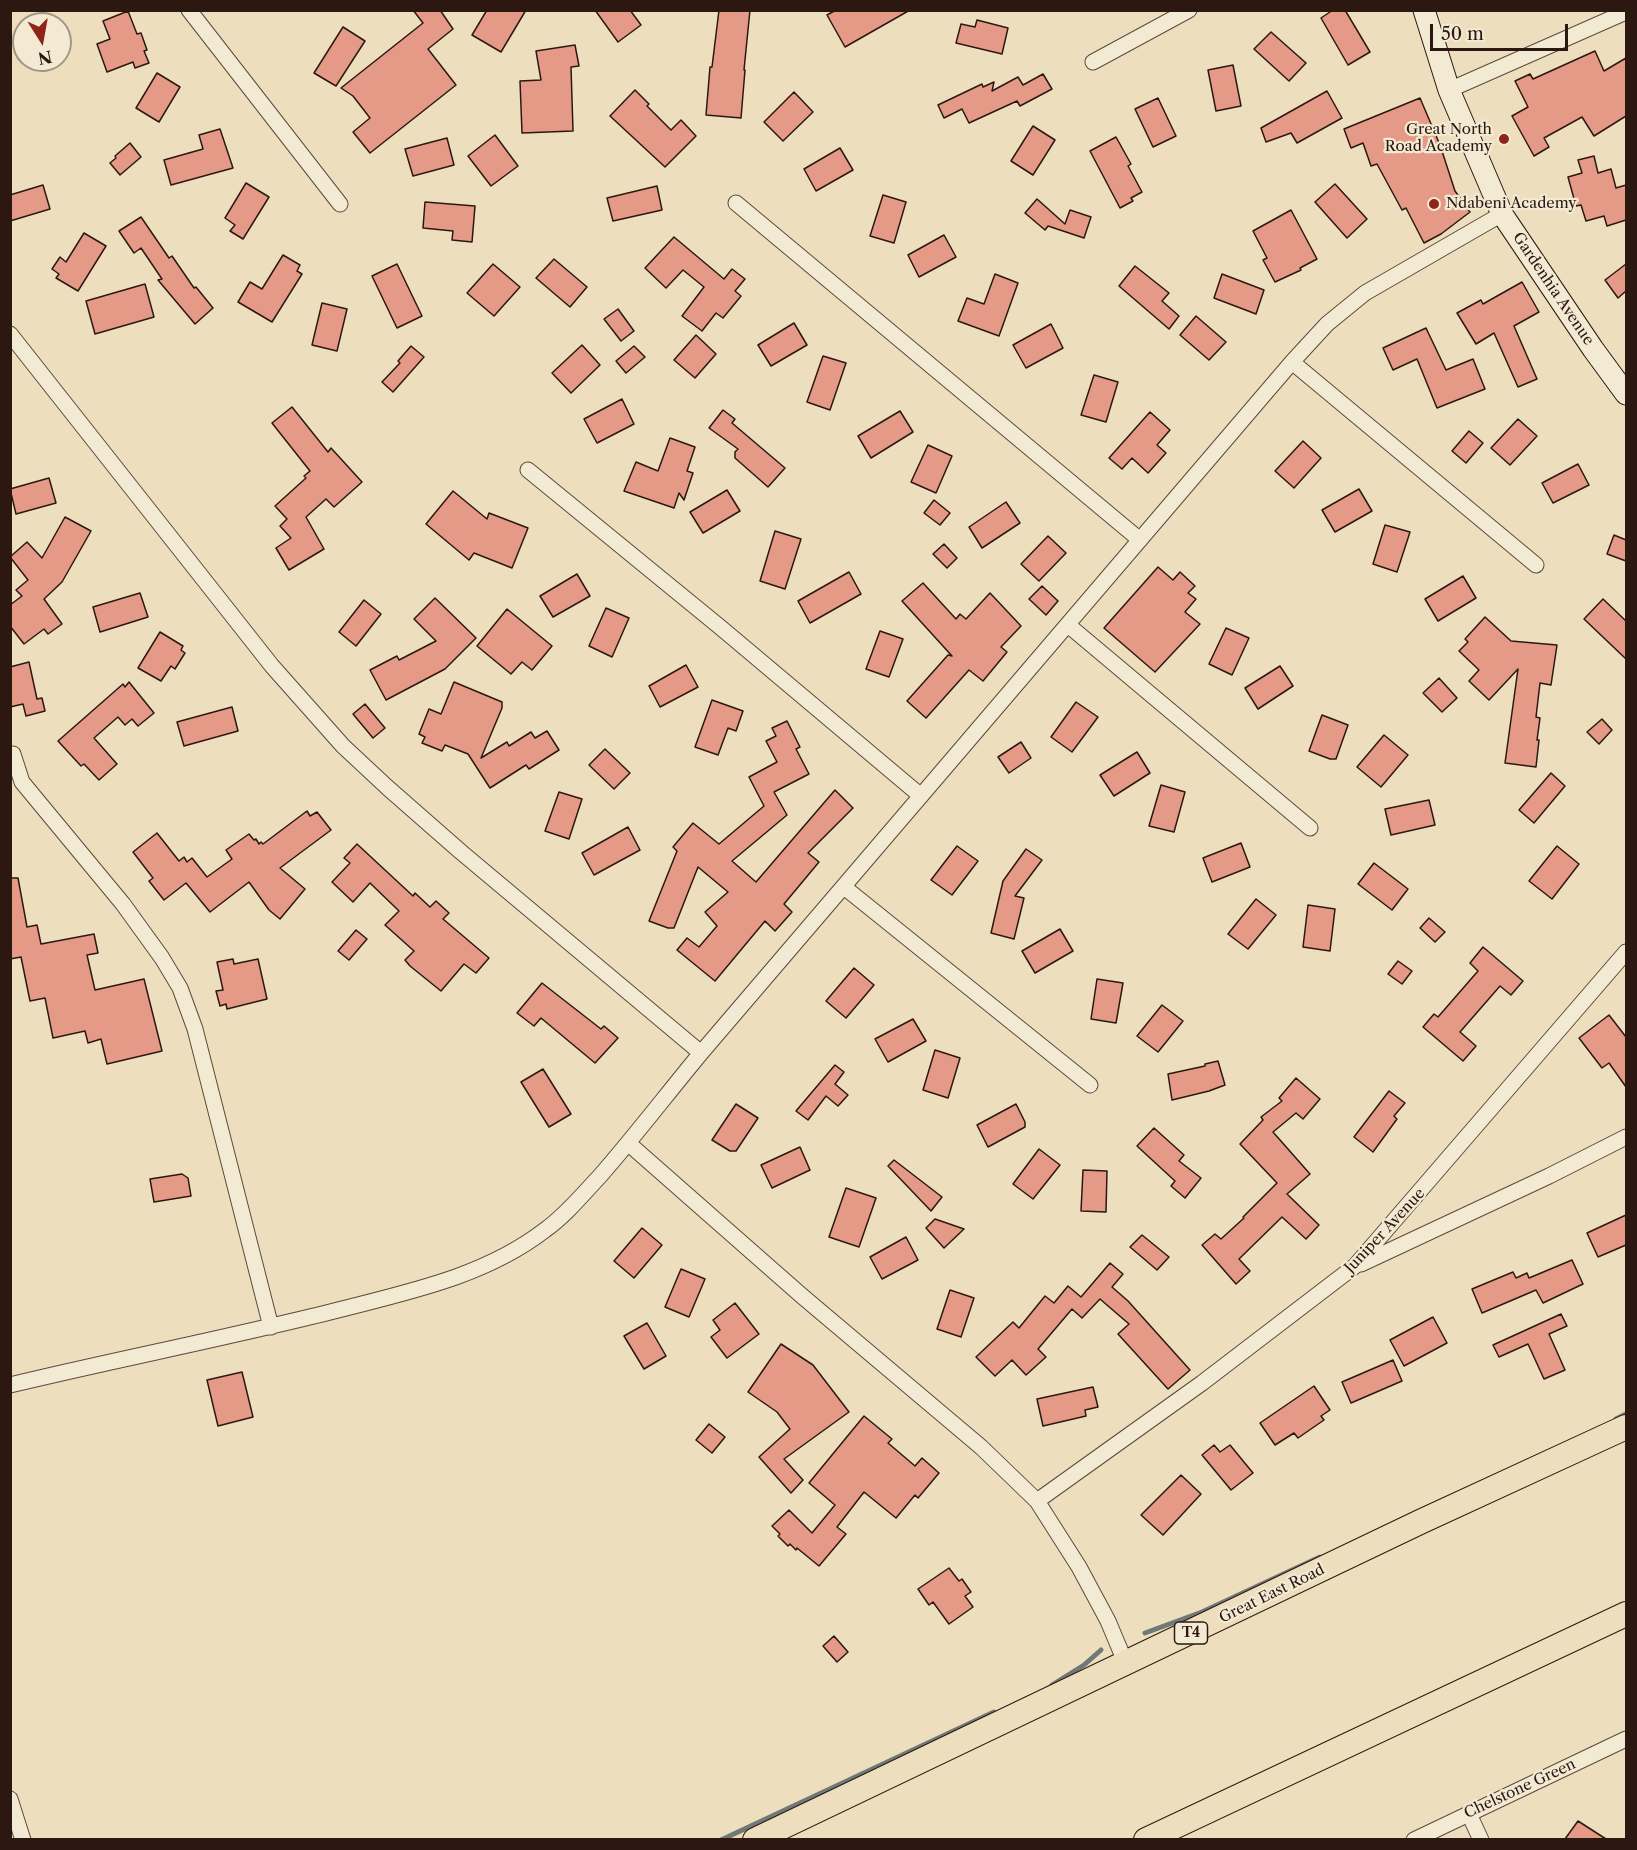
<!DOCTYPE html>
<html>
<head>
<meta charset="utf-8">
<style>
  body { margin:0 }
  #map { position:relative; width:1637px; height:1850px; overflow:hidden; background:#eddebd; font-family:"Libre Caslon Text",serif }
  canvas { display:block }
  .frame { position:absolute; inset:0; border:12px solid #2c1811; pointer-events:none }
  .north { position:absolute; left:12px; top:12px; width:60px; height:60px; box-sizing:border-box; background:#f3ead4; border:2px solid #a39686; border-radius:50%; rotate:169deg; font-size:16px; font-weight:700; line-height:24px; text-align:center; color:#2c1811 }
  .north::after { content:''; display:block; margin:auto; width:21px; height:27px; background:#8f2418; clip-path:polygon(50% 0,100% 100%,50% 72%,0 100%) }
  .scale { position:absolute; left:1430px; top:24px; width:138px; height:27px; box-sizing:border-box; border:3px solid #2c1811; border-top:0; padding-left:8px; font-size:18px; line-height:21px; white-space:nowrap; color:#2c1811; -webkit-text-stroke:4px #f3ead4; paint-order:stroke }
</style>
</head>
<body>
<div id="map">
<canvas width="1637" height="1850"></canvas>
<div class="frame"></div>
<div class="north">N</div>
<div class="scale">50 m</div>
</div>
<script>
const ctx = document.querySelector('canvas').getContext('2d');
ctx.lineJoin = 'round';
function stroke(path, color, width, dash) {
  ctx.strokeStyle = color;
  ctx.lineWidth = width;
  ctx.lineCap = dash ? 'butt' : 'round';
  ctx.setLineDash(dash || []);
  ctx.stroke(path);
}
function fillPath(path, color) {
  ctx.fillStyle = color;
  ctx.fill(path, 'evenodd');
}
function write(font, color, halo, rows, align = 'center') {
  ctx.font = font + ' "Libre Caslon Text",serif';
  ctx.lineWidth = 4.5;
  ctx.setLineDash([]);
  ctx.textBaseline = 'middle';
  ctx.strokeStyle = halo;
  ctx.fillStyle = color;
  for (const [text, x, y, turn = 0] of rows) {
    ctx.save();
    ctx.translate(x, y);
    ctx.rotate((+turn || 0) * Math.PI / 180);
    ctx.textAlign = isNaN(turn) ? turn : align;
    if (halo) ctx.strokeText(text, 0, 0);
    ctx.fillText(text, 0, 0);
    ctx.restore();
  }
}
stroke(new Path2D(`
  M1616,1419L1626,1414
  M1145,1633L1202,1612L1320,1557
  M1052,1685L1084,1665L1101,1650
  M721,1840L994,1712`), '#717978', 5);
const building = new Path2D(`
  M413,10H440L453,29L428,49L456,85L370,153L353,132L370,118L353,96L341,88L423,23Z
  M487,10H526L501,52L472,35Z
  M595,10H630L641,25L618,42Z
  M719,10H750L744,70H745L741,118L706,115L710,67H712Z
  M836,10H910L845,47L827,15Z
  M1333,10H1345L1370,52L1348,65L1321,18Z
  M128,11L137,34L141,33L147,50L144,51L149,63L135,68L133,62L107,72L97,44L110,39L103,21Z
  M977,20L1008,28L1002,54L956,43L961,24L975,27Z
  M343,27L365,41L336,86L314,73Z
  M1271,32L1306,63L1289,81L1254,49Z
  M575,45L579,66L571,67L573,131L522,133L520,81L541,80L536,51Z
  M1595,51L1604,71L1626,58V116L1594,136L1582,117L1544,138L1549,147L1534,156L1512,116L1528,107L1515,81L1530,74L1533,79Z
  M1233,65L1241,106L1216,111L1208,70Z
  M157,73L180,87L159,122L136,108Z
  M1043,74L1052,89L1020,106L1017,101L969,123L962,109L944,118L938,105L982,84L983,87L994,82L992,91L1018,77L1023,85Z
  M635,90L649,104L647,106L671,130L681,120L696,136L665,167L610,116Z
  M1327,91L1342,118L1297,143L1291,133L1266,142L1261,128Z
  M794,92L813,112L783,141L764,122Z
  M1158,98L1176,136L1153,147L1135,109Z
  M1420,98L1440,145L1455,191L1470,212L1441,234L1424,243L1406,208L1402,210L1377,164L1371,166L1363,143L1351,148L1344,129Z
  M1033,126L1055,140L1033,175L1011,161Z
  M220,129L233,168L171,185L164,160L203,149L199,135Z
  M495,135L518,166L491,186L468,156Z
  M1116,137L1131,164L1128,166L1142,192L1131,198L1133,201L1120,208L1090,151Z
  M447,138L454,165L413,176L405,149Z
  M130,143L141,157L120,175L110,163L116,158L115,156Z
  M840,148L853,170L816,191L804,169Z
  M1594,156L1598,173L1611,169L1616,188L1626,185V220L1607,226L1604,216L1586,221L1581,205L1576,206L1568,177L1582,173L1578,160Z
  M246,183L269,197L243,239L230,231L235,225L225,218Z
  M1335,184L1367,219L1347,238L1315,202Z
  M43,185L50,209L10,221V195Z
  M657,186L662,210L613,221L607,198Z
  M883,195L906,202L894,243L870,236Z
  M1037,199L1065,224L1070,210L1091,217L1084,238L1048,226L1045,230L1025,213Z
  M425,202L475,206L472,242L452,240L453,231L423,228Z
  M1291,210L1317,259L1300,268L1301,270L1275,282L1263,260L1267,258L1253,231Z
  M141,217L169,258L172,256L194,288L196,287L213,308L195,324L158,280L162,279L141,248L134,253L119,231Z
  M84,233L106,246L78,291L56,278L59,274L52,269L60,257L66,262Z
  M944,235L956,257L919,277L908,255Z
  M674,237L724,279L732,269L745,279L735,291L741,296L723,318L716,313L702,331L682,316L704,287L683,270L666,288L645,268Z
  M283,255L300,265L297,271L302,274L272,322L238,302L250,282L262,289Z
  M554,259L587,287L570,307L536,278Z
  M397,264L422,316L397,328L372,276Z
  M493,264L520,287L494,316L467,293Z
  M1626,264V291L1618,298L1605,280Z
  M1135,266L1169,293L1162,301L1179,316L1169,329L1119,286Z
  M995,274L1018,283L999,336L958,321L967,298L984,304Z
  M1222,274L1264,290L1256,314L1214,298Z
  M1522,282L1539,312L1514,326L1537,379L1518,387L1494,333L1476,344L1457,313L1481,300L1483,304Z
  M145,284L154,317L95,334L86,301Z
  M322,303L347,309L337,351L312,345Z
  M618,309L634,331L621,341L604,319Z
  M1196,316L1226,342L1209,360L1180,335Z
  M794,323L807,345L771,366L758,345Z
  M1051,324L1063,348L1026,368L1013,345Z
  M1426,328L1446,370L1473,359L1485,389L1437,408L1417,359L1393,370L1383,348Z
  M696,335L716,354L695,378L674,360Z
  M582,345L600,365L571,393L552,373Z
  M411,346L424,357L393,392L382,382L400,363L398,361Z
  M634,346L645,357L626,373L616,361Z
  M823,356L846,363L830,410L807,402Z
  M1094,375L1118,382L1106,422L1081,415Z
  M622,399L634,424L597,443L584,419Z
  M292,407L328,452L331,448L362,482L334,507L326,499L306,517L324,549L289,570L276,548L291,538L280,526L287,519L275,506L306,478L304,476L310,471L272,423Z
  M723,410L735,419L732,423L785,468L768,487L735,458V452L738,449L709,428Z
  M900,411L913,432L871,458L858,436Z
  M1150,412L1170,430L1157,445L1166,453L1148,473L1132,458L1122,469L1109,458Z
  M1518,419L1537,436L1510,465L1491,448Z
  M1469,431L1483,443L1466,463L1452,451Z
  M670,438L695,447L687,471L693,473L684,500L679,493L674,508L624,491L636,462L658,471Z
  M1303,441L1321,458L1294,488L1275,471Z
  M928,445L952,456L936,493L911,482Z
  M1578,464L1589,485L1553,503L1542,483Z
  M49,478L56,503L16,514L10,489Z
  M1359,489L1372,511L1335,532L1322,510Z
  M727,490L740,511L703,533L690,512Z
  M453,491L487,519L489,513L528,528L512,568L474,553L469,560L426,524Z
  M934,500L950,513L940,525L924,513Z
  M1006,502L1020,523L982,548L969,527Z
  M65,517L91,531L62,582L44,599L62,624L48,634L44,629L24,644L10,626V605L22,596L16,590L28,580L10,557L27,542L42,558Z
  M1385,525L1410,532L1397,572L1373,564Z
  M775,531L801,539L785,589L760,581Z
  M1614,535L1626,540V561L1607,554Z
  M1048,536L1066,553L1039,581L1021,564Z
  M944,544L957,558L947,568L933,554Z
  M1158,567L1173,580L1180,572L1195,586L1188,593L1196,599L1185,612L1200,624L1155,672L1104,628Z
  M849,572L861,594L810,623L798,601Z
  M577,574L590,596L553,617L540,596Z
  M1463,576L1476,598L1438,621L1425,599Z
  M923,583L956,619L960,614L966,619L990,593L1021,626L1001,647L1007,652L983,681L969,670L926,718L907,701L948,655L952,656L902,601Z
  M1042,586L1058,601L1046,615L1029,599Z
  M140,593L148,617L100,632L93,607Z
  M435,598L476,638L445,669L386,700L370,670L397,656L399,660L436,641L414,619Z
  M1603,599L1626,621V659L1584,619Z
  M364,600L381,614L356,646L339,632Z
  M606,608L629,618L612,657L589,646Z
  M507,609L552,646L532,670L522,662L511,674L477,646Z
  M1485,617L1511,641L1557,645L1551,685L1540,683L1536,717L1540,718L1537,740H1539L1536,767L1505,763L1518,669L1489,700L1469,681L1479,670L1459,651L1468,642L1465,639Z
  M1226,628L1249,638L1232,675L1209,664Z
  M880,631L903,639L889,677L866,669Z
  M160,632L183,646L181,650L185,653L175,669L171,666L161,681L138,668Z
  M29,662L37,699L42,698L45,711L26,716L23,704L10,707V667Z
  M686,665L698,687L660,707L649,686Z
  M1280,666L1293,686L1258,709L1245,688Z
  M1439,678L1457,698L1442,712L1423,693Z
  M129,682L154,713L138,726L132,719L125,725L118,717L94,738L117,764L99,780L84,764L81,766L58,741L123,684L125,687Z
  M454,682L502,702V708L481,758L507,742L509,746L531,732L535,738L547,731L559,750L529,769L526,765L490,788L468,754L445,745L442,751L422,743L425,737L419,734L429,709L441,714Z
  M712,700L743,711L736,731L728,728L718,755L695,747Z
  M1076,702L1098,717L1072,752L1051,737Z
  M365,704L385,728L373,738L353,714Z
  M232,707L238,731L184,746L177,722Z
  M1322,715L1348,725L1336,759H1330L1309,751Z
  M1602,719L1612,730L1599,744L1587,732Z
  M787,721L800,747L796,749L809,774L774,792L787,815L732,861L756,882L835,790L853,808L808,853L819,862L784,904L792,912L775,931L765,921L715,981L677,950L687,938L699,947L717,926L705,912L728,892L698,867L674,928H668L649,921L677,851L673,847L693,823L719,844L764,806L749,777L777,762L766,741L776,736L772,728Z
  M1384,735L1408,755L1381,787L1357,767Z
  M1021,742L1031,758L1009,773L998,757Z
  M605,749L630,773L614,789L589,765Z
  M1137,752L1150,773L1114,796L1100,775Z
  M1551,773L1565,786L1534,823L1519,810Z
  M1161,785L1185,792L1174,832L1149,826Z
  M559,792L582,799L569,839L545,831Z
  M1429,800L1435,825L1391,835L1385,809Z
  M307,811L310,816L317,812L331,830L280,868L305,889L280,919L269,910L249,882L210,912L186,883L164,900L149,881L153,878L133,852L157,833L179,861L184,857L187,862L192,858L207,877L232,859L226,850L249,834L254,840L256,839L259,844L261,842L263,844Z
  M628,827L640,850L594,875L582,853Z
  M1241,843L1250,867L1212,882L1203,858Z
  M357,844L413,896L415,893L430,907L436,901L449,913L443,919L489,958L476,973L464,964L441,991L410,966L405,960L414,951L385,925L399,911L370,883L353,902L332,882L350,863L344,858Z
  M957,846L978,861L952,895L931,880Z
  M1557,846L1579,864L1552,899L1529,881Z
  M1026,849L1042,860L1015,896L1024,898L1014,939L991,933L1003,881Z
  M1374,863L1408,889L1392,910L1358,884Z
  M10,878H18L27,927L37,925L41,944L94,934L98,953L87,955L95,990L144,979L162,1051L107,1064L101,1039L88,1043L85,1031L53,1038L45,998L30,1001L21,957L10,959Z
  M1256,899L1276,915L1248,949L1228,934Z
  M1308,905L1335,909L1330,951L1303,947Z
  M1429,918L1445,932L1435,942L1420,928Z
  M1060,929L1073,951L1035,973L1022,951Z
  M356,930L367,939L349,960L338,951Z
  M1483,947L1523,981L1511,995L1500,986L1460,1032L1476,1046L1463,1061L1423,1027L1434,1014L1438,1017L1478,971L1470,963Z
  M233,959L234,964L258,959L267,999L227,1009L226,1004L220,1006L216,991L223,990L217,962Z
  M1398,961L1412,971L1402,984L1388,974Z
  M854,968L874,985L846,1018L826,1001Z
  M1097,979L1123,983L1116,1023L1091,1019Z
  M542,983L601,1029L604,1026L618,1038L595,1063L541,1018L534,1026L517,1013Z
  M1162,1005L1183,1021L1158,1052L1137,1036Z
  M1609,1015L1626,1037V1087L1609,1063L1602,1068L1579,1038Z
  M913,1019L926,1041L888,1062L875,1039Z
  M935,1050L960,1058L948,1098L923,1090Z
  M1218,1061L1225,1085L1209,1091L1172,1100L1168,1074L1205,1066V1064Z
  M835,1065L844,1072L835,1084L848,1095L838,1106L826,1096L808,1120L796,1111Z
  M543,1069L571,1114L549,1127L521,1082Z
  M1296,1078L1320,1099L1303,1119L1296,1113L1273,1132L1310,1174L1287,1194L1319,1225L1306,1239L1282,1217L1239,1259L1250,1271L1236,1284L1202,1245L1215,1234L1221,1239L1244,1218L1243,1217L1277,1183L1240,1144L1263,1120L1261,1117L1282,1101L1279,1098Z
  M1389,1091L1405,1103L1394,1116L1397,1119L1373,1152L1354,1137Z
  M736,1104L758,1118L736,1151H730L712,1140Z
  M1016,1104L1025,1122V1127L988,1147L977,1125Z
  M1154,1128L1184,1155L1179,1161L1201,1178L1185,1198L1171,1186L1175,1181L1137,1146Z
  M800,1147L810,1170L772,1188L761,1165Z
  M1039,1149L1060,1165L1033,1199L1013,1184Z
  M894,1160L942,1197L931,1211L888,1166Z
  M1083,1170L1107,1171L1106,1212L1081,1211Z
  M182,1174L188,1178L191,1196L154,1202L150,1179Z
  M846,1188L876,1198L859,1247L829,1237Z
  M1626,1215V1245L1598,1257L1587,1233Z
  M935,1219L964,1229L944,1248L926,1228Z
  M642,1228L662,1245L634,1278L614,1261Z
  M1142,1235L1169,1257L1157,1270L1130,1247Z
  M906,1237L918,1260L882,1279L870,1257Z
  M1572,1260L1583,1284L1543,1303L1536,1290L1482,1313L1472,1289L1513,1272L1516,1278L1527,1273L1529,1278Z
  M1110,1263L1123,1274L1112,1287L1128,1301L1190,1370L1168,1389L1118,1334L1129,1324L1100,1299L1082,1318L1072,1309L1038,1349L1046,1357L1026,1375L1012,1360L995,1376L976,1357L1013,1322L1019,1328L1045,1296L1054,1303L1068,1286L1081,1297Z
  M681,1269L705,1279L689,1317L665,1307Z
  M950,1290L974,1298L961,1337L937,1329Z
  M735,1303L759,1334L727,1358L711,1337L720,1330L713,1320Z
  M1561,1314L1567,1326L1549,1334L1565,1370L1544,1379L1528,1344L1499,1357L1493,1345Z
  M1433,1317L1447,1343L1404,1366L1390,1340Z
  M647,1323L666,1356L644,1369L624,1336Z
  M781,1344L813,1365L849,1412L784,1459L803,1480L791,1493L759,1457L790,1429L777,1412L748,1392Z
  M1393,1360L1402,1381L1351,1403L1342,1382Z
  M242,1372L253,1417L218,1426L207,1380Z
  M1314,1386L1330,1410L1321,1416L1324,1420L1298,1438L1294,1433L1275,1445L1260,1423Z
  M1093,1387L1098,1407L1085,1410L1086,1416L1043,1426L1037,1399Z
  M864,1416L892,1439L888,1443L915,1466L922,1458L939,1473L918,1498L915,1495L896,1518L864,1492L837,1527L846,1534L819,1566L797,1548L796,1550L790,1544L788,1546L778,1536L780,1534L772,1526L789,1510L812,1533L835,1505L809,1483Z
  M709,1424L725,1437L712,1453L696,1440Z
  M1214,1445L1220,1452L1230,1445L1253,1473L1231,1490L1202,1455Z
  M1181,1475L1201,1494L1163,1535L1141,1515Z
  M949,1568L959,1581L962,1579L971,1592L965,1596L973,1607L949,1624L933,1602L929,1605L918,1589Z
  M834,1636L848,1652L837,1662L823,1646Z
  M1578,1821L1606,1839H1565Z`);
fillPath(building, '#e59a88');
stroke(building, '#2c1811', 1.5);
const minor = new Path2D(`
  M189,10L340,204
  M1093,62L1189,10
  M1449,90L1626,12
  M736,203L1140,540
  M10,334L272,666L343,746L388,788L461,852L701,1053
  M1292,362L1536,565
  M528,470L720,627L921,796
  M1068,625L1310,828
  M13,754L22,782L123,904L162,958L180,988L195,1029L271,1327
  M844,887L1090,1085
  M628,1143L802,1296L981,1447L1037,1501L1079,1567L1108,1621L1126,1664
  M1361,1264L1549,1176L1626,1137
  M10,1385C118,1359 227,1338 334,1311C407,1292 484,1277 545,1230C566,1215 582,1195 600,1176C635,1136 667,1094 701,1053L1292,362L1327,324L1365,293L1502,214
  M1037,1501L1202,1383L1355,1266L1626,952
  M10,1799L23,1840
  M1469,1814L1481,1840
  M1414,1840L1626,1739`);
const secondary = new Path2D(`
  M1424,10L1449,90L1502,214L1593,349L1626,394`);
const primary = new Path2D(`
  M755,1840L1420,1522L1626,1427
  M1146,1840L1626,1614`);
stroke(minor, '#5c4a3c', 17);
stroke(secondary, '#2c1811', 23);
stroke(primary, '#2c1811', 26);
stroke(minor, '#f3ead4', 15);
stroke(secondary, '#f3ead4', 21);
stroke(primary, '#eddebd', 24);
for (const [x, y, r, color] of [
  [1504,139,6,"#8f2418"],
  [1434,204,6,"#8f2418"]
]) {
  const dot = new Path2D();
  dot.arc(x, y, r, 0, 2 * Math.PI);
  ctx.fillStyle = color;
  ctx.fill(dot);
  stroke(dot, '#f3ead4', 2);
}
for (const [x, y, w] of [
  [1191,1633,33]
]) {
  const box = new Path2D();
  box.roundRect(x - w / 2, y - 11, w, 22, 4.5);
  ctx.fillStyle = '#f3ead4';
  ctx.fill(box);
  stroke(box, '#2c1811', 1.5);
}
write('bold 14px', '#2c1811', null, [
  ["T4",1191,1633]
]);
write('15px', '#2c1811', '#f3ead4', [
  ["Great North",1492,130],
  ["Road Academy",1492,147],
  ["Ndabeni Academy",1446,204,"left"]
], 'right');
write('15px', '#2c1811', '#f3ead4', [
  ["Gardenhia Avenue",1553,289,56],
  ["Juniper Avenue",1385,1231,-47],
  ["Great East Road",1272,1594,-26],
  ["Chelstone Green",1520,1789,-25]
]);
</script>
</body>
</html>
